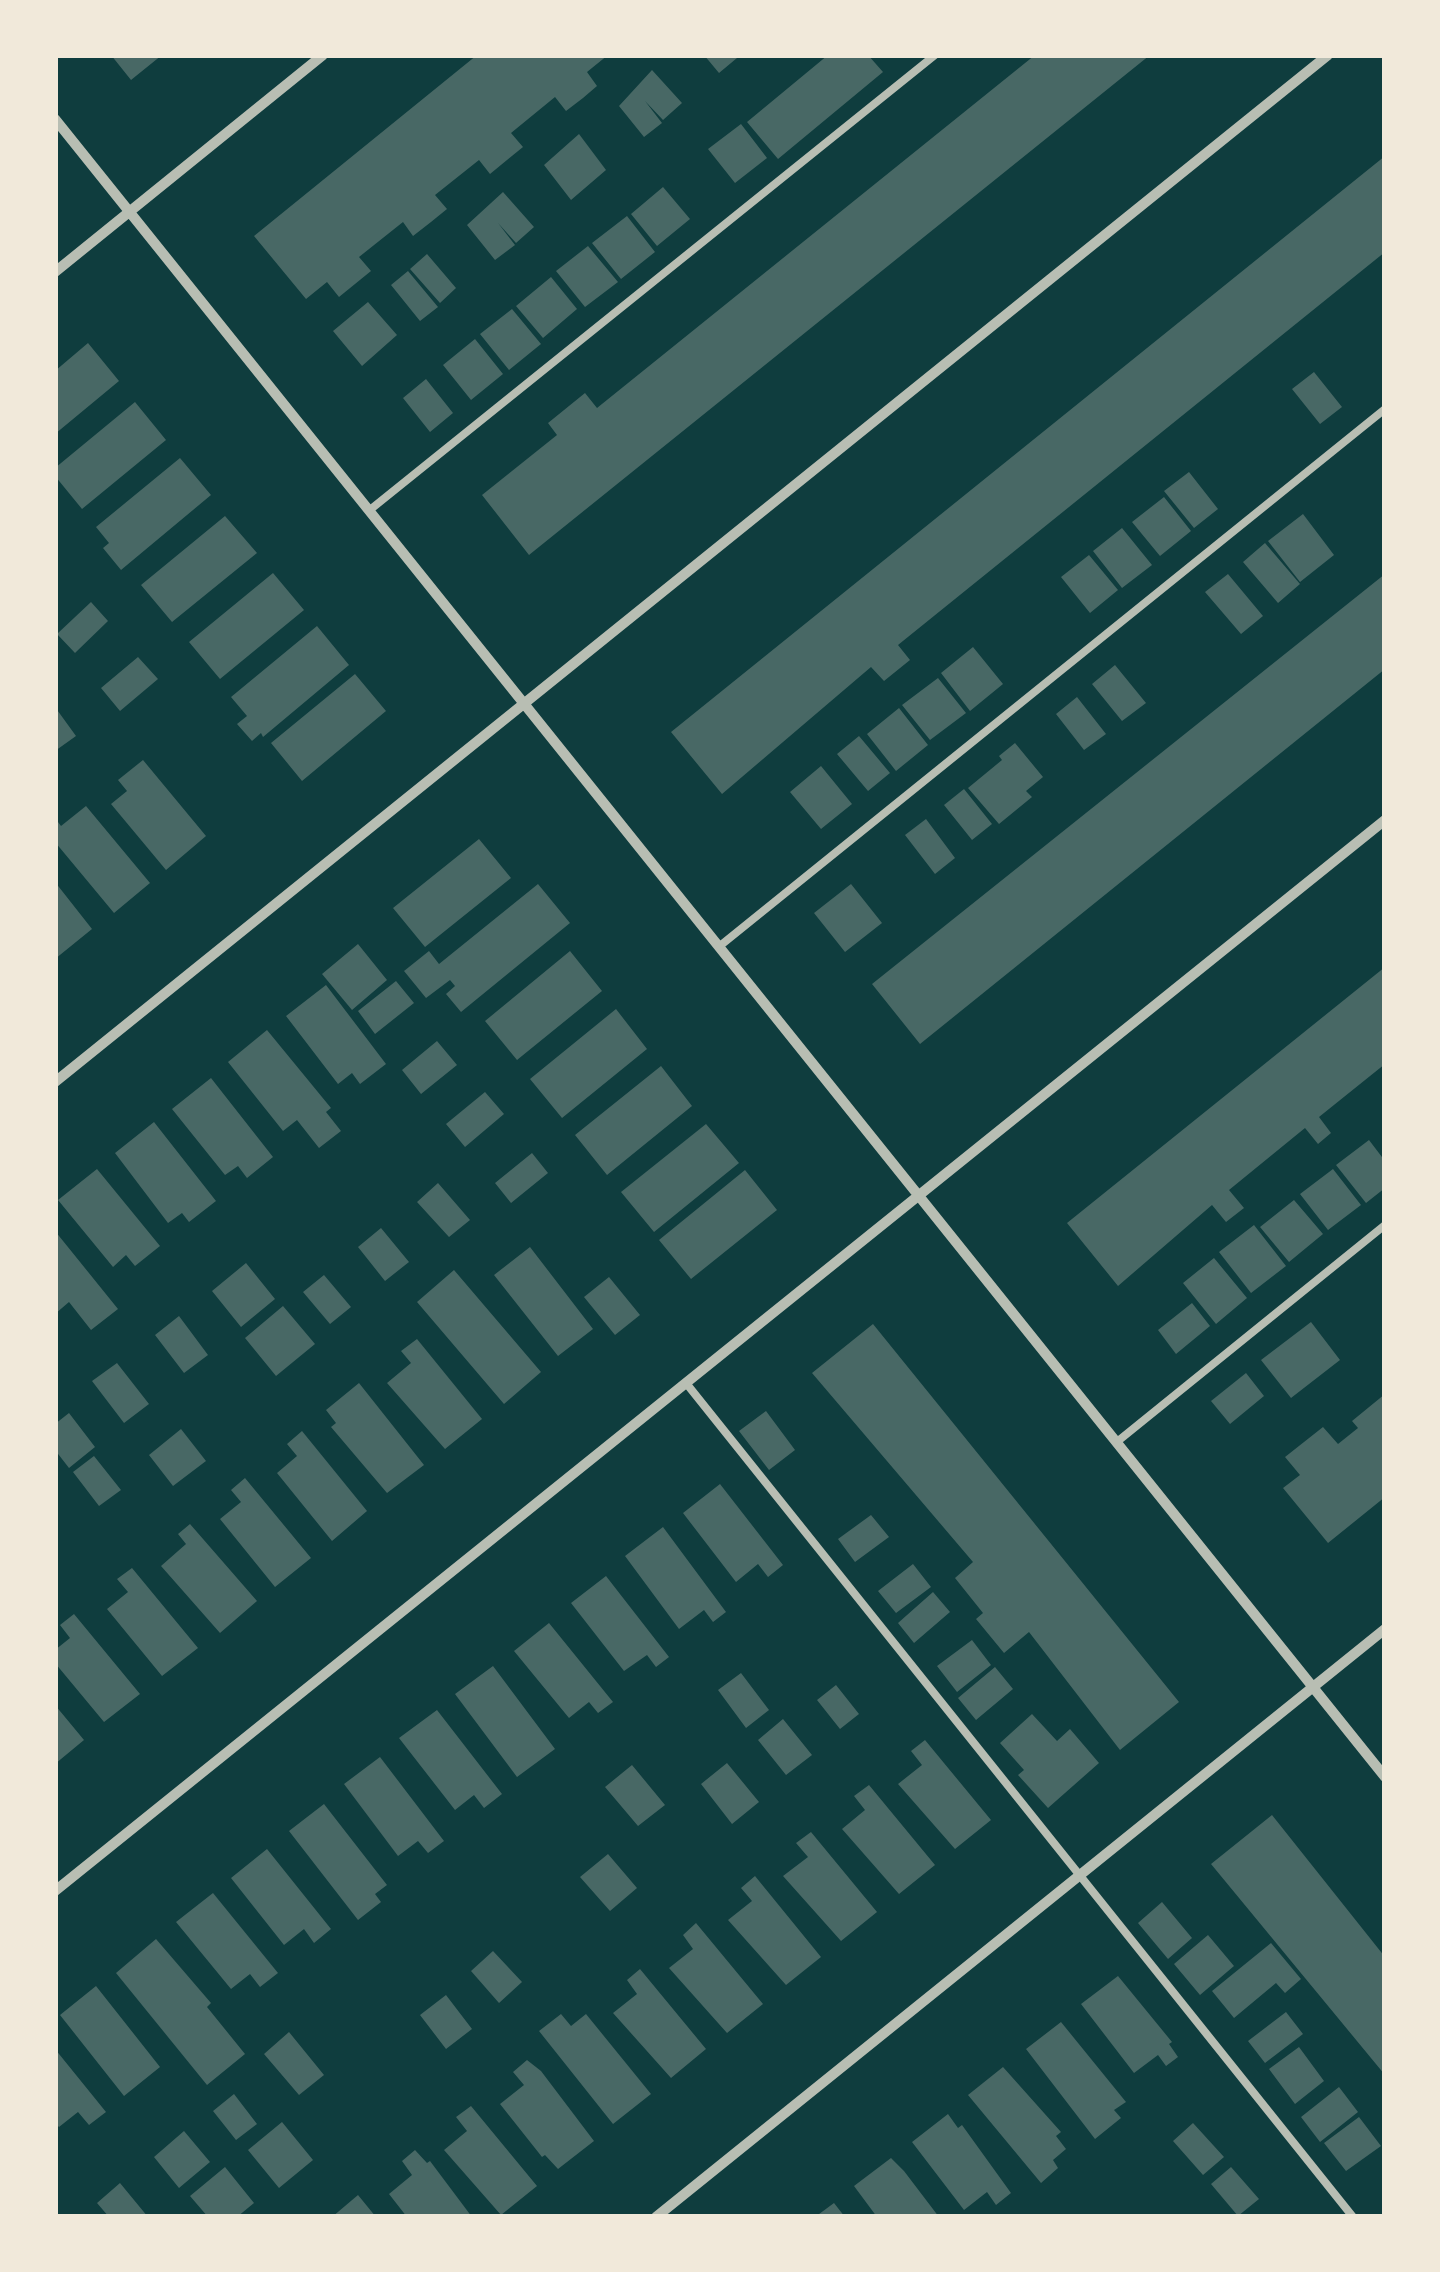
<!DOCTYPE html>
<html>
<head>
<meta charset="utf-8">
<style>
  body { margin:0 }
  #map { position:relative; width:1440px; height:2272px; overflow:hidden; background:#0f3d3e; font-family:Quicksand,sans-serif }
  canvas { display:block }
  .frame { position:absolute; inset:0; border:58px solid #f1e9da; pointer-events:none }
</style>
</head>
<body>
<div id="map">
<canvas width="1440" height="2272"></canvas>
<div class="frame"></div>
</div>
<script>
const ctx = document.querySelector('canvas').getContext('2d');
ctx.lineJoin = 'round';
function fillPath(path, color) {
  ctx.fillStyle = color;
  ctx.fill(path, 'evenodd');
}
function stroke(path, color, width, dash) {
  ctx.strokeStyle = color;
  ctx.lineWidth = width;
  ctx.lineCap = dash ? 'butt' : 'round';
  ctx.setLineDash(dash || []);
  ctx.stroke(path);
}
fillPath(new Path2D(`
  M111,55H162L131,80Z
  M477,55H608L587,72L597,86L583,98L566,111L555,97L511,133L523,147L507,160L490,174L479,160L435,195L447,209L431,222L413,236L403,222L359,257L371,271L339,297L327,282L306,299L254,236Z
  M704,55H734L737,58L719,73Z
  M828,55H868L883,72L778,159L747,122Z
  M1035,55H1150L529,555L482,495L557,435L548,423L585,393L597,408Z
  M652,70L682,103L663,120L645,101L662,123L644,137L619,106Z
  M741,124L767,158L735,183L708,149Z
  M579,134L606,170L571,200L544,165Z
  M1385,156V252L898,645L910,660L884,681L871,667L722,794L671,732Z
  M663,187L690,219L657,246L631,214Z
  M503,192L534,227L516,243L498,223L515,245L495,260L467,225Z
  M627,216L655,252L621,279L592,243Z
  M588,246L618,282L585,307L556,271Z
  M427,254L456,288L440,303L410,269Z
  M408,271L438,307L420,321L391,285Z
  M551,277L577,309L543,338L516,306Z
  M368,302L397,335L362,366L333,331Z
  M512,309L541,344L509,370L480,334Z
  M475,339L503,374L471,400L443,365Z
  M88,343L119,381L55,434V371Z
  M1314,372L1342,407L1320,424L1292,389Z
  M426,379L453,413L430,432L403,398Z
  M135,402L166,440L82,509L55,476V468Z
  M180,458L211,495L121,570L103,548L109,543L96,527Z
  M1189,472L1218,509L1194,528L1164,491Z
  M1164,497L1191,531L1160,556L1132,522Z
  M1303,514L1334,555L1300,582L1268,541Z
  M225,516L257,553L172,622L141,585Z
  M1122,528L1152,565L1122,588L1093,551Z
  M1265,543L1300,584L1278,603L1243,562Z
  M1089,555L1118,590L1090,613L1061,577Z
  M273,573L304,610L220,679L189,642Z
  M1228,574L1263,616L1241,634L1205,592Z
  M1385,574V669L920,1044L872,984Z
  M91,602L108,621L75,653L57,634Z
  M317,626L349,665L263,737L261,733L252,741L237,724L247,716L231,697Z
  M973,647L1003,684L970,711L941,673Z
  M138,657L158,679L120,711L101,688Z
  M1115,665L1146,703L1122,721L1092,684Z
  M355,674L386,711L302,781L271,743Z
  M938,678L966,713L930,740L902,705Z
  M1077,697L1106,734L1084,750L1056,714Z
  M55,707L76,736L55,751Z
  M899,708L928,745L896,771L867,734Z
  M859,736L890,773L868,791L837,754Z
  M1015,743L1043,777L1026,791L1032,797L999,824L968,788L1002,760L999,756Z
  M143,760L206,836L166,870L111,804L127,791L118,780Z
  M821,766L852,804L821,829L790,792Z
  M964,789L992,824L972,840L944,805Z
  M86,806L150,883L114,913L55,842V818L61,826Z
  M926,819L955,858L935,874L905,835Z
  M479,839L511,878L425,947L393,908Z
  M55,882L92,929L55,959Z
  M538,884L570,923L461,1012L446,994L455,986L450,980L426,998L404,971L429,951L439,964Z
  M851,884L882,923L845,952L814,913Z
  M358,944L387,980L352,1010L322,974Z
  M570,951L602,991L517,1060L485,1021Z
  M1385,967V1064L1319,1117L1331,1133L1318,1144L1305,1128L1229,1190L1244,1208L1226,1222L1212,1205L1118,1286L1067,1223Z
  M396,981L414,1003L375,1034L358,1011Z
  M326,985L386,1064L360,1084L352,1073L338,1084L286,1016Z
  M616,1009L647,1049L562,1118L530,1079Z
  M267,1030L331,1108L326,1112L341,1131L319,1148L297,1120L283,1131L228,1062Z
  M437,1041L457,1065L421,1094L402,1070Z
  M661,1066L692,1106L607,1175L575,1135Z
  M211,1078L273,1157L247,1178L238,1166L225,1175L172,1109Z
  M485,1092L504,1114L465,1147L446,1124Z
  M154,1122L216,1201L189,1222L182,1213L168,1223L115,1153Z
  M706,1124L739,1163L654,1232L621,1192Z
  M1369,1140L1385,1161V1188L1366,1203L1336,1165Z
  M532,1153L548,1173L511,1203L495,1183Z
  M97,1169L160,1246L135,1266L126,1255L113,1267L58,1200Z
  M1333,1169L1361,1205L1328,1230L1300,1194Z
  M745,1170L777,1210L691,1279L659,1240Z
  M438,1183L470,1220L449,1237L417,1202Z
  M1294,1200L1323,1234L1289,1262L1260,1227Z
  M1254,1225L1286,1266L1251,1293L1219,1252Z
  M381,1228L409,1262L385,1281L358,1247Z
  M55,1231L118,1309L91,1330L69,1302L55,1314Z
  M530,1247L593,1329L558,1356L494,1275Z
  M1214,1258L1247,1298L1216,1324L1183,1283Z
  M246,1263L275,1299L241,1327L212,1291Z
  M454,1270L541,1372L504,1404L417,1302Z
  M324,1275L351,1307L330,1324L303,1292Z
  M609,1277L640,1315L615,1335L584,1297Z
  M1192,1303L1210,1326L1176,1354L1158,1330Z
  M283,1306L315,1344L276,1376L245,1338Z
  M179,1316L208,1355L184,1373L155,1335Z
  M1311,1322L1340,1360L1291,1398L1261,1360Z
  M873,1324L1179,1702L1120,1750L1029,1632L1004,1653L976,1619L983,1613L955,1578L973,1562L812,1373Z
  M417,1339L482,1419L445,1449L387,1383L411,1363L401,1351Z
  M117,1363L149,1404L124,1423L92,1381Z
  M1246,1373L1264,1396L1230,1424L1211,1401Z
  M359,1383L424,1465L387,1493L331,1427L336,1423L326,1410Z
  M1385,1394V1497L1328,1543L1283,1488L1300,1475L1285,1457L1323,1427L1338,1444L1358,1428L1352,1421Z
  M766,1411L795,1450L769,1470L739,1431Z
  M69,1413L95,1447L69,1468L55,1450V1424Z
  M181,1429L206,1461L173,1486L149,1455Z
  M302,1431L367,1511L332,1541L277,1473L297,1456L287,1444Z
  M94,1456L121,1490L99,1506L73,1472Z
  M245,1478L311,1558L275,1587L220,1519L241,1502L231,1490Z
  M720,1484L783,1565L768,1577L758,1564L736,1582L683,1513Z
  M871,1515L889,1537L855,1562L838,1539Z
  M190,1524L257,1601L220,1633L161,1566L186,1544L178,1534Z
  M663,1527L726,1612L713,1622L704,1610L679,1629L625,1556Z
  M913,1564L931,1587L896,1613L878,1591Z
  M132,1568L198,1648L162,1676L107,1609L128,1592L117,1579Z
  M606,1576L669,1657L656,1667L647,1655L624,1671L571,1603Z
  M933,1592L950,1612L914,1643L898,1623Z
  M74,1614L140,1694L104,1722L55,1663V1650L70,1638L60,1625Z
  M549,1623L613,1702L598,1713L589,1702L569,1718L514,1651Z
  M972,1640L991,1665L957,1692L937,1666Z
  M493,1666L555,1749L517,1777L455,1694Z
  M995,1667L1013,1689L976,1720L958,1698Z
  M741,1673L769,1710L746,1728L718,1690Z
  M836,1685L859,1714L840,1729L817,1700Z
  M55,1705L84,1740L55,1764Z
  M437,1710L502,1794L484,1808L474,1795L455,1810L399,1738Z
  M1032,1714L1057,1741L1070,1729L1099,1763L1048,1808L1018,1775L1024,1770L1000,1743Z
  M783,1719L812,1755L786,1775L758,1740Z
  M925,1740L991,1820L955,1849L898,1784L922,1765L911,1751Z
  M380,1757L444,1841L428,1853L418,1841L398,1856L344,1784Z
  M727,1763L759,1802L732,1824L701,1784Z
  M632,1765L665,1805L638,1826L605,1787Z
  M869,1785L935,1865L899,1894L842,1829L865,1810L854,1796Z
  M324,1804L387,1885L375,1894L381,1902L358,1920L289,1831Z
  M1272,1815L1385,1957V2075L1211,1864Z
  M811,1832L877,1912L841,1941L783,1876L808,1857L796,1843Z
  M267,1849L331,1929L314,1943L304,1929L284,1945L231,1878Z
  M608,1854L637,1888L610,1911L580,1877Z
  M755,1876L821,1957L786,1985L728,1920L752,1901L741,1888Z
  M213,1893L278,1973L260,1987L250,1974L231,1989L176,1922Z
  M1162,1902L1192,1938L1168,1959L1138,1923Z
  M696,1923L763,2004L727,2033L669,1968L693,1949L683,1935Z
  M1208,1935L1234,1966L1200,1995L1174,1964Z
  M156,1939L211,2003L207,2007L245,2054L207,2085L116,1973Z
  M1271,1943L1301,1979L1285,1993L1276,1983L1234,2018L1212,1991Z
  M493,1951L522,1982L499,2003L471,1971Z
  M640,1969L706,2049L671,2078L613,2013L637,1994L627,1980Z
  M1118,1976L1172,2042L1169,2044L1178,2057L1166,2066L1158,2055L1134,2073L1081,2004Z
  M96,1986L160,2067L124,2096L60,2015Z
  M446,1995L472,2029L446,2049L420,2015Z
  M1286,2012L1303,2034L1265,2063L1248,2041Z
  M561,2014L571,2026L586,2014L651,2094L613,2124L539,2031Z
  M1061,2022L1126,2102L1114,2110L1121,2118L1095,2139L1026,2049Z
  M289,2032L324,2075L299,2095L264,2054Z
  M1299,2047L1324,2081L1295,2104L1269,2069Z
  M55,2049L106,2112L89,2125L78,2112L59,2127L55,2123Z
  M527,2060L541,2071L594,2141L558,2169L545,2155L542,2157L500,2104L524,2085L513,2072Z
  M1003,2067L1061,2132L1056,2136L1066,2149L1053,2160L1058,2168L1041,2183L968,2095Z
  M1339,2087L1358,2112L1320,2142L1301,2117Z
  M234,2094L257,2124L236,2140L213,2111Z
  M471,2106L537,2186L501,2215L444,2150L467,2131L456,2117Z
  M948,2114L958,2128L962,2125L1011,2193L996,2205L987,2192L964,2210L912,2142Z
  M1359,2117L1381,2146L1346,2171L1324,2143Z
  M282,2122L313,2160L279,2188L248,2150Z
  M1193,2123L1224,2157L1203,2175L1173,2141Z
  M184,2131L210,2162L179,2188L154,2157Z
  M415,2150L427,2163L430,2161L472,2217H407L389,2194L412,2175L402,2161Z
  M891,2158L904,2171L939,2217H877L854,2186Z
  M225,2167L254,2203L237,2217H208L190,2196Z
  M1231,2167L1259,2199L1238,2216L1211,2184Z
  M120,2183L148,2217H109L97,2203Z
  M358,2195L376,2217H332Z
  M834,2203L845,2217H815Z`), '#486865');
stroke(new Path2D(`
  M371,509L935,55
  M721,945L1385,409
  M686,1383L1353,2217
  M1118,1441L1385,1225`), '#b8beb3', 8);
stroke(new Path2D(`
  M55,119L1385,1777
  M55,272L323,55
  M55,1082L1328,55
  M55,1891L1385,820
  M656,2217L1385,1629`), '#b8beb3', 10);
</script>
</body>
</html>
